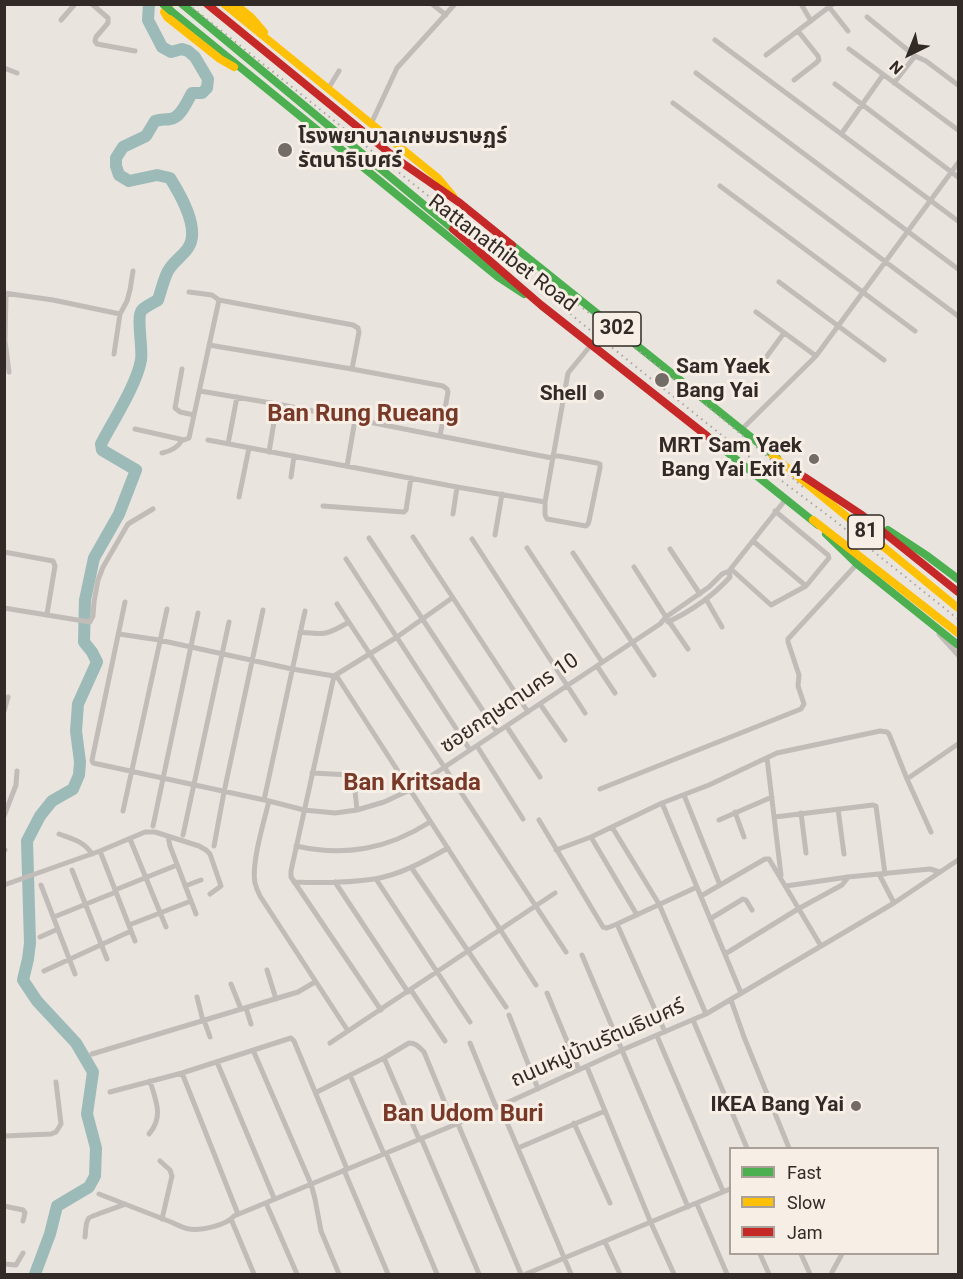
<!DOCTYPE html>
<html>
<head>
<meta charset="utf-8">
<style>
  body { margin:0 }
  #map { position:relative; width:963px; height:1279px; overflow:hidden; background:#e9e4de; font-family:Roboto,sans-serif }
  canvas { display:block }
  .frame { position:absolute; inset:0; border:6px solid #322a26; pointer-events:none }
  .legend { position:absolute; left:729px; top:1147px; width:210px; height:108px; box-sizing:border-box; background:#f7eee5; border:2px solid #a8a099; margin:0; padding:8px 10px; list-style:none; font-size:18px; color:#322a26 }
  .legend li { display:flex; align-items:center; gap:12px; height:30px }
  .legend b { width:30px; border:2px solid #a8a099 }
  .north { position:absolute; left:879px; top:24px; width:60px; height:60px; -webkit-text-stroke:4px #f7eee5; paint-order:stroke; rotate:223deg; font-size:16px; font-weight:700; line-height:24px; text-align:center; color:#322a26 }
  .north::after { content:''; display:block; margin:auto; width:21px; height:27px; background:#322a26; clip-path:polygon(50% 0,100% 100%,50% 72%,0 100%) }
</style>
</head>
<body>
<div id="map">
<canvas width="963" height="1279"></canvas>
<div class="frame"></div>
<ul class="legend">
<li><b style="height:8px;background:#4caf50"></b>Fast</li>
<li><b style="height:8px;background:#ffc107"></b>Slow</li>
<li><b style="height:8px;background:#c62828"></b>Jam</li>
</ul>
<div class="north">N</div>
</div>
<script>
const ctx = document.querySelector('canvas').getContext('2d');
ctx.lineJoin = 'round';
function stroke(path, color, width, dash) {
  ctx.strokeStyle = color;
  ctx.lineWidth = width;
  ctx.lineCap = dash ? 'butt' : 'round';
  ctx.setLineDash(dash || []);
  ctx.stroke(path);
}
function write(font, color, halo, rows, align = 'center') {
  ctx.font = font + ' Roboto,"Noto Sans Thai",sans-serif';
  ctx.lineWidth = 6;
  ctx.setLineDash([]);
  ctx.textBaseline = 'middle';
  ctx.strokeStyle = halo;
  ctx.fillStyle = color;
  for (const [text, x, y, turn = 0] of rows) {
    ctx.save();
    ctx.translate(x, y);
    ctx.rotate((+turn || 0) * Math.PI / 180);
    ctx.textAlign = isNaN(turn) ? turn : align;
    if (halo) ctx.strokeText(text, 0, 0);
    ctx.fillText(text, 0, 0);
    ctx.restore();
  }
}
stroke(new Path2D(`
  M35,1274L50,1234L57,1206L89,1187L95,1176L96,1148L87,1114L93,1072L76,1043L37,1001L23,980L28,959L30,943L27,841L40,816L52,801L73,789L79,775L80,762L76,731L78,704L97,662L92,652L84,642L85,600L94,558L119,514L136,470L102,450L101,444C113,421 137,384 141,360C143,348 136,316 142,310C146,306 153,303 158,300C161,291 163,282 167,273C171,263 182,257 188,248C201,229 180,194 170,178L157,175L129,181L119,175L116,166V158L123,147L146,136L155,121C161,119 165,120 170,119C181,118 187,101 192,93H202L207,88L208,79L195,57L188,51L182,49L171,52L162,47L148,20L149,4`), '#9cbab8', 12);
stroke(new Path2D(`
  M92,4L108,18V23L96,37L95,41L97,44L135,51
  M432,4L446,15
  M801,4L811,21
  M829,7L848,31
  M867,17L915,56L926,61L958,85
  M61,20L75,4
  M715,40L958,221
  M849,49L958,130
  M766,55L833,4
  M4,68L17,73
  M696,73L958,269
  M794,80L816,63L819,60L818,56L798,31
  M894,83L915,56
  M835,84L958,177
  M328,89L339,71
  M673,103L958,316
  M371,124L397,68L455,4
  M842,133L883,75
  M720,186L915,331
  M779,282L884,360
  M189,292L212,295L219,300L353,325L358,328L359,332L352,369
  M4,293L53,300L120,314
  M6,294L5,341L9,372
  M756,312L816,356
  M209,345L352,369L443,386L447,389L448,392L440,436
  M114,354L120,314L127,301L130,290L133,271
  M182,369L175,408L180,412L194,415
  M756,371L784,333
  M200,391L277,404L552,458
  M135,429L184,440L189,438L219,300
  M742,429L816,356L958,163
  M208,440L457,487L545,502
  M228,444L237,397
  M269,452L277,404
  M162,453C171,451 178,448 182,440
  M553,455L597,463L600,464V468L589,521L588,524L586,526L547,519L545,515V502L568,373L591,345
  M347,466L355,420
  M291,477L294,456
  M239,497L249,448
  M323,506L404,512L406,510L411,478
  M453,514L457,487
  M495,535L502,494
  M413,537L528,712
  M369,538L497,732
  M472,539L585,713
  M753,541L806,586
  M527,548L602,662
  M670,549L700,594
  M4,552L53,561L55,566L47,614
  M573,553L654,675
  M346,559L470,750
  M634,567L666,617L688,649
  M731,569L771,605L806,586L829,558L828,555L775,511
  M706,599L722,627
  M125,602L92,760L93,763L269,801L304,810L335,813L357,810L384,802L410,790L660,624L666,617L709,587L722,574L729,571L786,499
  M337,604L566,952
  M4,608L90,622L93,616L94,602L98,580L103,567L128,524L153,509
  M668,622C691,611 713,596 730,577L729,571
  M300,632C325,635 327,635 349,622
  M119,634L159,640L292,669L334,676L397,637L452,598
  M939,634L958,655
  M597,666L615,693
  M336,675L536,985
  M334,676L291,871V877L381,1010
  M540,704L565,740
  M4,711L8,697
  M507,727L540,777
  M477,746L523,819
  M767,758L781,875
  M312,773L351,775L354,781L357,810
  M600,789L801,709L804,704L798,686L799,675L788,642V639L857,564
  M684,795L720,885
  M264,800L305,611
  M269,801C264,821 251,864 255,883C256,887 258,892 260,896L348,1031
  M662,803L741,993
  M838,809L844,854
  M123,811L167,609
  M735,812L744,837
  M801,813L806,853
  M4,816L16,785L17,771
  M775,817L873,805L876,806L885,874
  M539,820L603,927L607,928L617,924L697,887
  M719,820L772,797
  M153,826L198,613
  M612,827L659,904L706,1014
  M931,832L907,779L958,744
  M59,834C72,839 84,841 92,854
  M183,835L229,622
  M168,836L170,846L196,914
  M591,837L637,915
  M130,839L166,927
  M214,846L224,792L263,610
  M296,846C345,857 388,849 430,822
  M4,850H5
  M556,850L591,837L662,803L709,785L777,753L880,731L887,732L889,734L907,779
  M100,851L135,941
  M411,867L506,1007
  M72,870L107,959
  M879,874L894,903
  M376,879L470,1022
  M294,882C320,883 348,883 374,879C400,875 425,861 448,848
  M335,882L408,992
  M4,885L100,851L145,832H155L199,846L206,850L210,854L221,886L210,894
  M41,885L75,974
  M185,886L201,880
  M786,886L848,877L930,869L940,872
  M115,890L177,865
  M701,896L765,859H769L821,946
  M54,917L116,892
  M710,919L743,899L746,900L752,910
  M617,924L665,1032
  M129,925L191,901
  M40,937L58,929
  M725,954L798,909L842,885L846,880L848,877
  M582,955L688,1207
  M267,970L276,999
  M44,971L131,931
  M231,984L241,1009
  M411,990L445,1041
  M547,993L579,1070
  M197,997L203,1021
  M731,1000L744,1037L789,1148
  M246,1008L251,1024
  M509,1015L538,1089
  M204,1020L210,1037
  M693,1020L747,1148
  M657,1036L723,1191
  M330,1043L555,893
  M470,1043L496,1107
  M253,1050L311,1184L315,1199L321,1231L339,1274
  M92,1054L298,992L315,982
  M384,1058L419,1139
  M217,1062L274,1198
  M587,1067L651,1223L674,1274
  M182,1073L238,1214
  M350,1075L384,1154
  M110,1092L182,1073L291,1038L294,1041L347,1169
  M317,1092L384,1058L409,1043C416,1043 419,1047 424,1052L454,1125
  M500,1106L571,1274
  M574,1123L610,1203
  M458,1124L521,1274
  M149,1134C164,1117 156,1101 150,1081
  M4,1136L51,1134L56,1132L61,1124L56,1082
  M421,1138L479,1274
  M518,1148L605,1111
  M386,1153L437,1274
  M160,1161L170,1170L172,1176L162,1219
  M344,1170L388,1274
  M99,1194L171,1222C177,1225 183,1228 189,1229C201,1231 227,1225 234,1216L500,1106L622,1050L706,1014L894,903L958,860
  M266,1203L297,1274
  M697,1204L727,1274
  M4,1206L23,1210L25,1213L23,1221
  M231,1219L254,1274
  M85,1237C86,1231 85,1222 89,1218C90,1216 119,1207 125,1204
  M605,1242L620,1274
  M760,1254L769,1274
  M801,1254L810,1274
  M4,1264L16,1265L23,1253
  M526,1274L730,1189
  M831,1274L842,1254`), '#c2bcb8', 5);
stroke(new Path2D(`
  M182,4L453,229
  M171,11L498,277L524,294
  M512,245L777,458
  M707,436L818,525
  M888,530L926,555L958,579
  M826,534L857,564L958,645`), '#4caf50', 8);
stroke(new Path2D(`
  M170,4L164,12L167,17L220,59L234,67
  M224,4L438,178L453,196
  M235,4L251,17L264,32
  M773,456L958,608
  M813,520L958,633`), '#ffc107', 8);
stroke(new Path2D(`
  M207,4L398,160L460,203L512,245
  M453,229L541,305L707,436
  M803,476L862,515L958,592`), '#c62828', 8);
stroke(new Path2D(`
  M188,4L496,250L580,322L739,449L834,520L958,619
  M520,262C618,332 713,409 804,488`), '#aaa5a1', 2, [1.5, 4.5]);
stroke(new Path2D(`
  M163,4L171,11`), '#4caf50', 8);
for (const [x, y, r, color] of [
  [285,150,8,"#726b66"],
  [662,380,8,"#726b66"],
  [599,395,6,"#726b66"],
  [814,459,6,"#726b66"],
  [856,1106,6,"#726b66"]
]) {
  const dot = new Path2D();
  dot.arc(x, y, r, 0, 2 * Math.PI);
  ctx.fillStyle = color;
  ctx.fill(dot);
  stroke(dot, '#f7eee5', 2);
}
for (const [x, y, w] of [
  [617,329,48],
  [866,532,36]
]) {
  const box = new Path2D();
  box.roundRect(x - w / 2, y - 17, w, 34, 4.5);
  ctx.fillStyle = '#f7eee5';
  ctx.fill(box);
  stroke(box, '#322a26', 1.5);
}
write('bold 20px', '#322a26', null, [
  ["302",617,329],
  ["81",866,532]
]);
write('bold 21px', '#322a26', '#f7eee5', [
  ["โรงพยาบาลเกษมราษฏร์",298,138,"left"],
  ["รัตนาธิเบศร์",298,162,"left"],
  ["Sam Yaek",676,368,"left"],
  ["Bang Yai",676,392,"left"],
  ["Shell",587,395],
  ["MRT Sam Yaek",802,447],
  ["Bang Yai Exit 4",802,471],
  ["IKEA Bang Yai",844,1106]
], 'right');
write('21px', '#322a26', '#f7eee5', [
  ["Rattanathibet Road",502,254,37],
  ["ซอยกฤษดานคร 10",510,704,-34],
  ["ถนนหมู่บ้านรัตนธิเบศร์",598,1044,-24]
]);
write('bold 24px', '#793928', '#f7eee5', [
  ["Ban Rung Rueang",363,415],
  ["Ban Kritsada",412,784],
  ["Ban Udom Buri",463,1115]
]);
</script>
</body>
</html>
